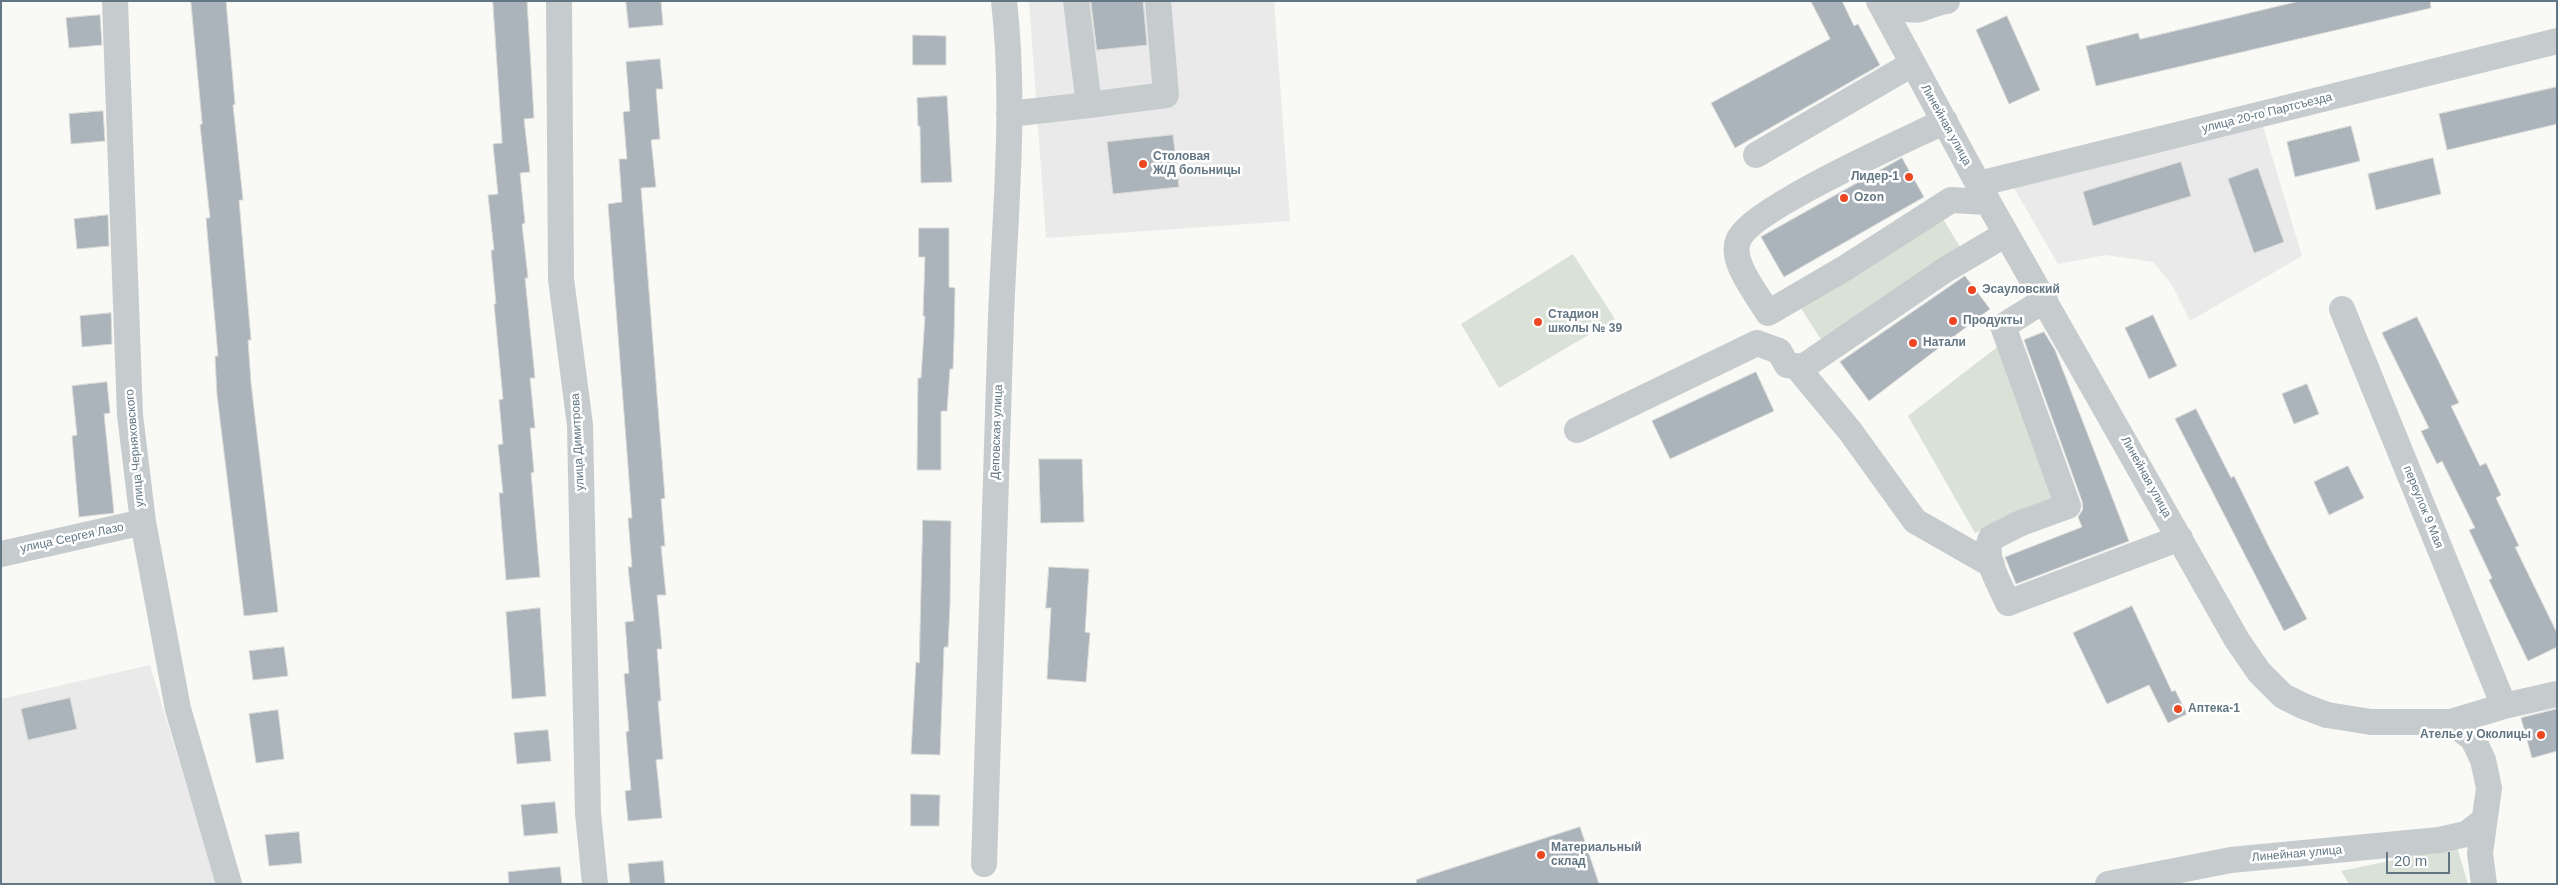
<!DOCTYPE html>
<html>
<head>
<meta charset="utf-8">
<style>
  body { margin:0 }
  #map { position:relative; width:2558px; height:885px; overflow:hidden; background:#f9f9f6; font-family:Helvetica,sans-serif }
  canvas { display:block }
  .frame { position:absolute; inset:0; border:2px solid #627683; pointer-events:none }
  .scale { position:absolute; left:2386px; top:852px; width:64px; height:22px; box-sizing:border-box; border:2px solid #627683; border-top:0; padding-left:6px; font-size:15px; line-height:18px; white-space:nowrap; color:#627683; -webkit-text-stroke:4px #fff; paint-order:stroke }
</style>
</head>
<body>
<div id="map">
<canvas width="2558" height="885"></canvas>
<div class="frame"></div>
<div class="scale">20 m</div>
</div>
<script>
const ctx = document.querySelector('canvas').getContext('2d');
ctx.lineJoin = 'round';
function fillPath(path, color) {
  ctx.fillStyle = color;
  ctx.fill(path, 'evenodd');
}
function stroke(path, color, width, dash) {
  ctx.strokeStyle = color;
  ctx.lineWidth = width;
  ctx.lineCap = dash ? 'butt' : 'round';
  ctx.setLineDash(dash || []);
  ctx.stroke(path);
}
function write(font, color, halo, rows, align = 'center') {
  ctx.font = font + ' Helvetica,sans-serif';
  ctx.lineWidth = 5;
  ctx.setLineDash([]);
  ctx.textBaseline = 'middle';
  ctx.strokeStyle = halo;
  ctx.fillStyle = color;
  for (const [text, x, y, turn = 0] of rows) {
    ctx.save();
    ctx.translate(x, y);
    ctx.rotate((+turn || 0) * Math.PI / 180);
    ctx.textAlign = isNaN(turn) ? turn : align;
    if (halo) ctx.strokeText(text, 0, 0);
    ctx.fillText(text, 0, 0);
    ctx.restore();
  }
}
fillPath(new Path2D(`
  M1029,1H1274L1290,221L1046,238Z
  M2262,123L2302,256L2190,321L2172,285L2153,262L2106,255L2058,264L2014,188Z
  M150,665L216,884H1V699Z`), '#e9eae9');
fillPath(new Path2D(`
  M1938,211L1964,253L1824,344L1797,302Z
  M1573,254L1615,319L1499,388L1461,324Z
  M2001,344L2056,498L1975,533L1908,416Z
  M2457,847L2468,884H2349L2341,871Z`), '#dae1d7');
const building = new Path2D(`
  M191,1H226L235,104L233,105L243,200H239L251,340H248L251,383L278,612L244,616L217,395L215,356H218L206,218H210L200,125L202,124Z
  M493,1H527L534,118L524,119L530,172L520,173L525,223L522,224L528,278H525L535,378H530L535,428H530L534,472L531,473L540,577L506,580L499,493H503L498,445L503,444L499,400L503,399L494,304H496L491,250H494L488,195L498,194L493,144L502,143Z
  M626,1H661L663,25L629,28Z
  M1091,1H1143L1147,45L1097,50Z
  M1811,1H1842L1854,26L1858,24L1880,65L1735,148L1711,103L1830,39Z
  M2300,1H2430L2431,8L2096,86L2086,46L2138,33L2140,39Z
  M100,15L102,45L69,48L66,18Z
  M2007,16L2040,90L2009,104L1976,30Z
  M913,35L946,36V65H913Z
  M660,59L663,89H656L660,139L651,140L656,187L641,188L665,498L661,499L665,546H661L666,595H657L662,649H657L661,701H658L663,759L656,760L662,818L628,821L625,791L631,790L626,732L629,731L624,674L629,673L625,622L634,621L628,567H632L628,518H632L608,204L622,202L619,159H627L623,112L630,111L626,62Z
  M2557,87V124L2447,150L2439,114Z
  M947,96L952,182L921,183L920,126H918L917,98Z
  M103,111L105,141L71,144L69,114Z
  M2351,126L2360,161L2295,177L2287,142Z
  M1173,135L1179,187L1113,194L1107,142Z
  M1902,158L1924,197L1784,277L1761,237Z
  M2433,158L2441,194L2376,210L2368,174Z
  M2181,162L2191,196L2093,226L2083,192Z
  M2258,168L2284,242L2254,253L2228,179Z
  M108,215L109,246L77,249L74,219Z
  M919,228H949V287L955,288L954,338L953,369H950L947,411H941V470H917L918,378H921L925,316H923L925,257H919Z
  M1965,276L1990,309L1869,401L1840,362Z
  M111,313L112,344L82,347L80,316Z
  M2153,315L2177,366L2149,379L2125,328Z
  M2417,317L2459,403L2451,406L2480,466L2486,463L2501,495L2496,498L2519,546L2515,547L2557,633V647L2528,661L2489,580L2492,578L2469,530L2475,528L2442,461L2437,464L2421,431L2429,428L2382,333Z
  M2044,332L2055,350L2129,541L2016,584L2005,557L2082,527L2078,517L2083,509L2082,501L2024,340Z
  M1756,372L1774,411L1670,459L1652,421Z
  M107,382L110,413L104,414L114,513L79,517L72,436L77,435L72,386Z
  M2307,384L2319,414L2294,424L2282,394Z
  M2196,409L2231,478L2234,476L2269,547L2307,619L2284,631L2175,419Z
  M1039,459H1082L1084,522L1041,523Z
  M2348,466L2364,498L2329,515L2314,482Z
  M923,520L951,521L950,605L948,647H944L940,755L911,754L916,662L919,663Z
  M1049,567L1089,569L1085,632L1090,633L1086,682L1047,679L1051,608H1046Z
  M2132,606L2172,692L2175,690L2187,714L2168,723L2149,685L2107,704L2073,633Z
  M540,608L546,696L512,699L506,612Z
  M284,647L288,676L253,680L249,651Z
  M70,698L77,729L28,740L21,709Z
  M2557,709V751L2532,758L2521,718Z
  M278,710L284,759L256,763L249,714Z
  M548,730L551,761L517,764L514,733Z
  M911,794L940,795L939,826H911Z
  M555,802L558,833L524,836L521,805Z
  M1580,827L1599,884H1417L1416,880Z
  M299,832L302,863L269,866L265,835Z
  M663,861L665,884H630L628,864Z
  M560,867L562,884H509L508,872Z`);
fillPath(building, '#aab4ba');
stroke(building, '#dadad8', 1);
stroke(new Path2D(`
  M115,1L130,415L143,522L178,709L229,884
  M559,1L561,279L580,425L588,813L595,884
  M1879,1L1988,202L2237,640L2259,672L2283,696L2303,706L2327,715L2371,722H2451L2473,739L2483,760L2489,788L2480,853L2484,884
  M1885,1C1895,5 1909,12 1920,9C1930,6 1937,2 1947,1
  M1089,105L1166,95L1158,1
  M1009,114L1089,105L1076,1
  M1945,121C1909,139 1749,209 1738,241C1730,262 1757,294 1768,313L1845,268L1951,200L1988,202
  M1756,155L1912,64
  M1978,184L2557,41
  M2045,300L2003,326L2068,506L2021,523L1991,538C1982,557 2000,584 2008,603L2180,538
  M2342,309L2504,706
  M1796,366L1850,431L1915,521L1992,565
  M1577,430L1757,343L1779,351L1787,365L1803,367L1945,270L2006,234
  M1,554L143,522
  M2451,722L2504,706L2557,694
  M984,864C990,682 994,500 1001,317C1005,212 1016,106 1004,1
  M2108,884L2231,860L2439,840L2466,834L2483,821`), '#c6cbce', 26);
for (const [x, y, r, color] of [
  [1143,164,5,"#ed4722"],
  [1909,177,5,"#ed4722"],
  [1844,198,5,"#ed4722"],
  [1972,290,5,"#ed4722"],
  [1953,321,5,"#ed4722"],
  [1538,322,5,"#ed4722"],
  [1913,343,5,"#ed4722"],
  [2178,709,5,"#ed4722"],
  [2541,735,5,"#ed4722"],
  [1541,855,5,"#ed4722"]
]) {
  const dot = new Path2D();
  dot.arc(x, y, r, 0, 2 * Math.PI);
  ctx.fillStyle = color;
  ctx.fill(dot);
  stroke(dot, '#fff', 2);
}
write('12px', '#627683', '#fff', [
  ["улица 20-го Партсъезда",2267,113,-14],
  ["Линейная улица",1946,125,61],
  ["Деповская улица",997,432,-88],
  ["улица Димитрова",578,442,-93],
  ["улица Черняховского",135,448,-95],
  ["Линейная улица",2146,477,61],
  ["переулок 9 Мая",2423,507,68],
  ["улица Сергея Лазо",72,538,-12],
  ["Линейная улица",2297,854,-5]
]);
write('bold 12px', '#627683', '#fff', [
  ["Столовая",1153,157],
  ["Ж/Д больницы",1153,171],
  ["Лидер-1",1899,177,"right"],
  ["Ozon",1854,198],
  ["Эсауловский",1982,290],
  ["Стадион",1548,315],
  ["школы № 39",1548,329],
  ["Продукты",1963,321],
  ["Натали",1923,343],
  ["Аптека-1",2188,709],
  ["Ателье у Околицы",2531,735,"right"],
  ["Материальный",1551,848],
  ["склад",1551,862]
], 'left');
</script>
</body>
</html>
